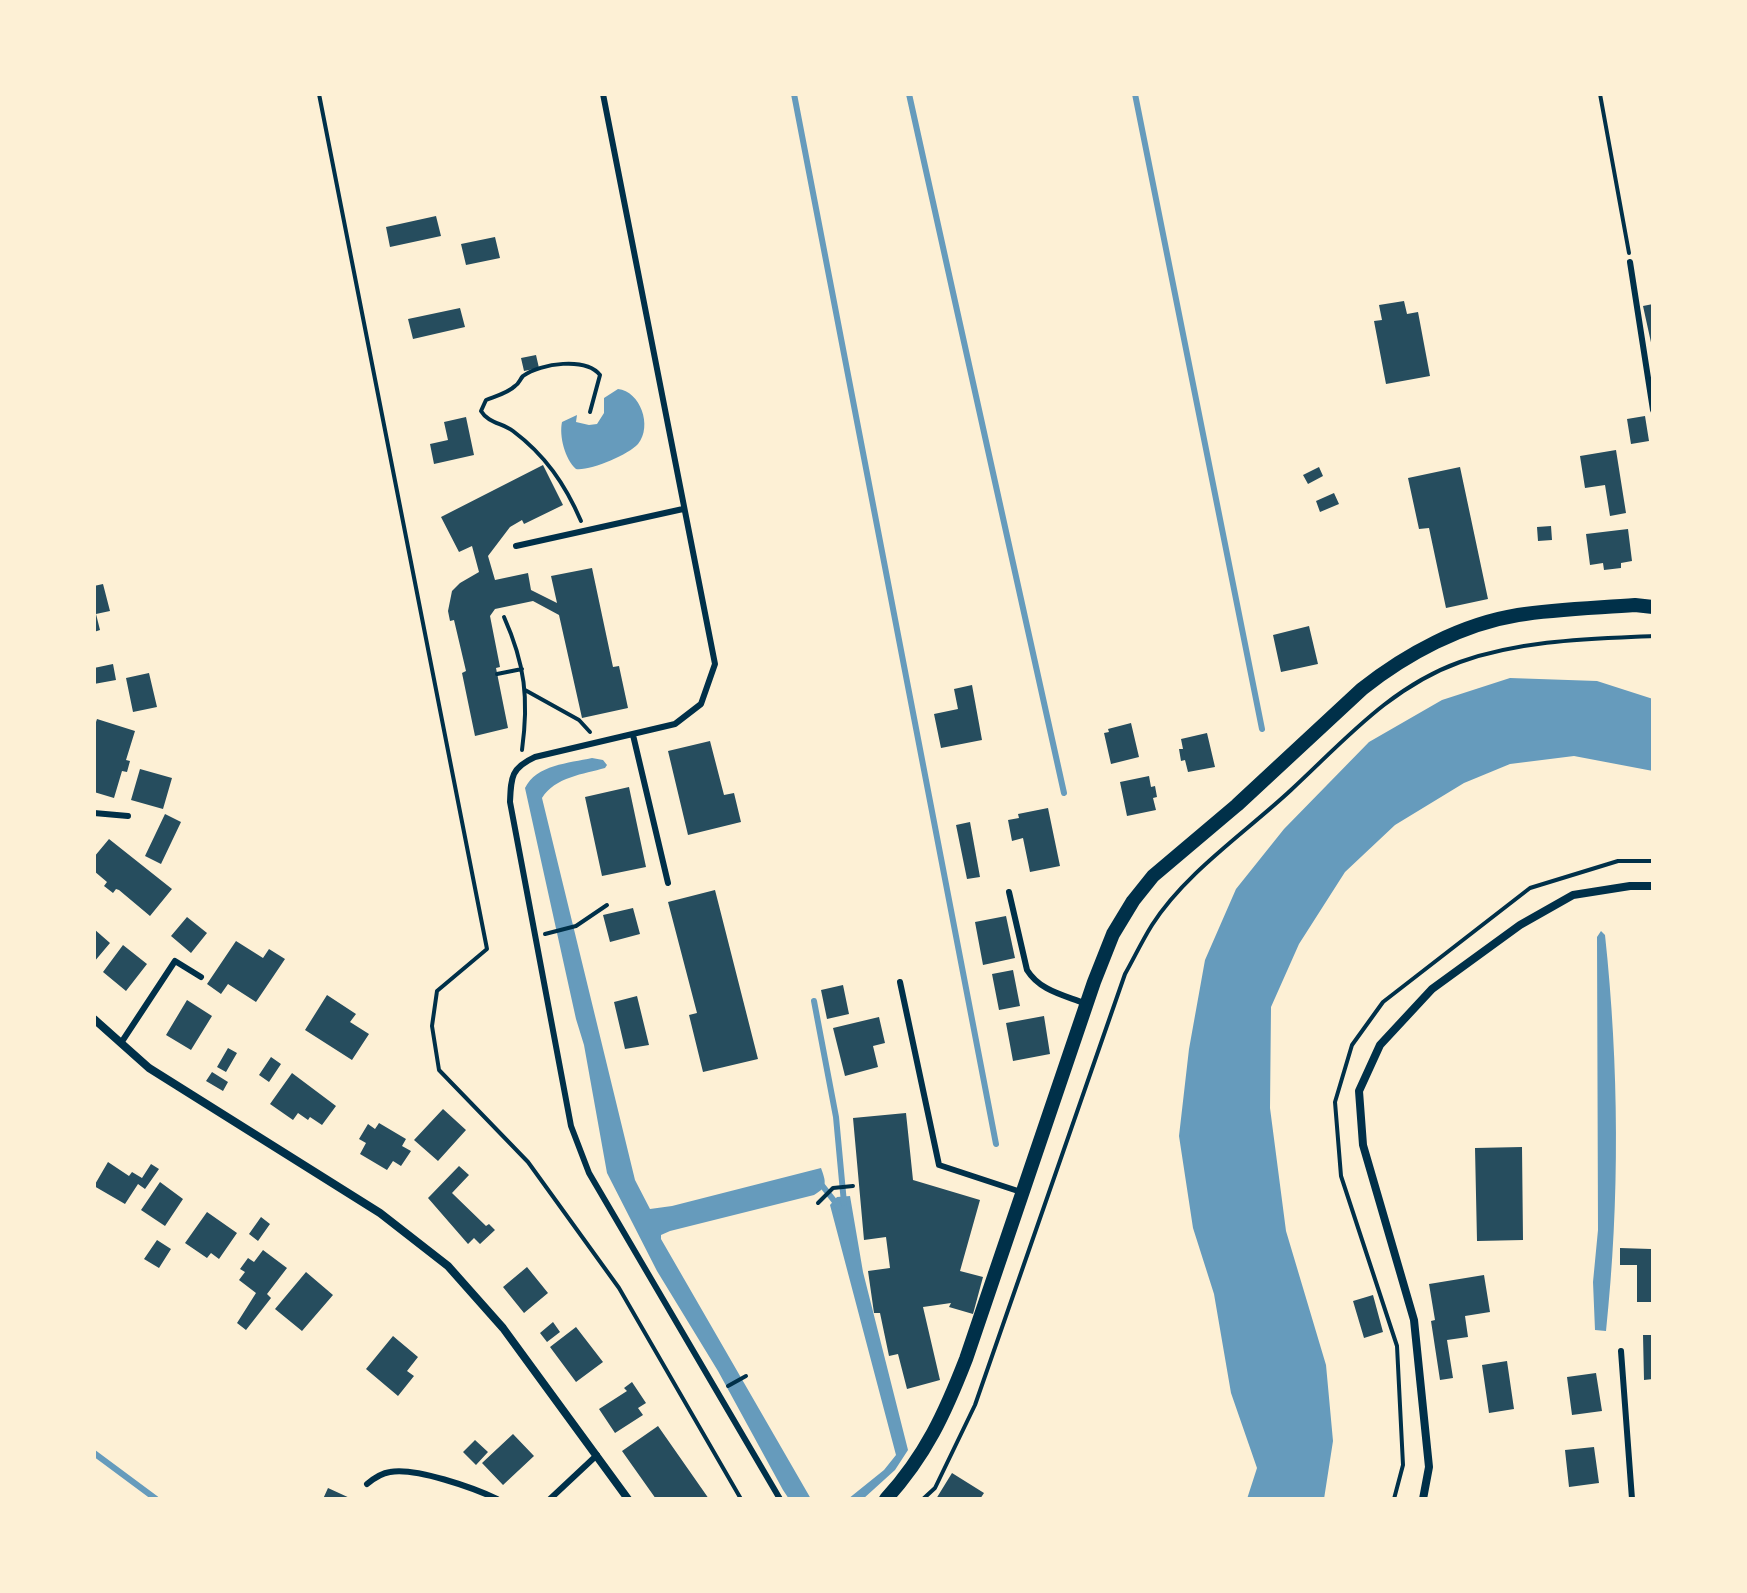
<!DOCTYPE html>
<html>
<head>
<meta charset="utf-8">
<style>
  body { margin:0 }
  #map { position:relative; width:1747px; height:1593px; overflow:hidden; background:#fdf0d5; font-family:Signika,sans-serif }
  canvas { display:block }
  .frame { position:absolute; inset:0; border:96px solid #fdf0d5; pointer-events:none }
</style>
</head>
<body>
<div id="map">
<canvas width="1747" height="1593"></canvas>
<div class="frame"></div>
</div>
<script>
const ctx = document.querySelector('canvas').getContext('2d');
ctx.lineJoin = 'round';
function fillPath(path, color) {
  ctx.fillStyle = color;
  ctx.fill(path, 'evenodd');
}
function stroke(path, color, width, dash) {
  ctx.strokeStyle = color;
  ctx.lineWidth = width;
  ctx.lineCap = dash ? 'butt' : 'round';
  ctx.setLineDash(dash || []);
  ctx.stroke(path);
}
fillPath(new Path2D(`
  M618,389C640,391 653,426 638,444C628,455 590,471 576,469C565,459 559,436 562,422L577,415L576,422L589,425L597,424L604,413V398Z
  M1510,678L1597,681L1653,699V771L1574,756L1510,764L1464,783L1395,825L1345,872L1299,944L1271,1007L1270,1108L1286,1231L1326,1365L1333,1441L1324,1499H1247L1257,1468L1231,1393L1214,1294L1193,1228L1179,1136L1189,1049L1205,960L1236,889L1284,829L1369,742L1442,700Z
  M592,758L603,760L607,765L605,768C584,774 555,777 542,798L635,1180L650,1209L672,1206L821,1168C826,1182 828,1187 814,1195L670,1231L661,1235V1239L811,1499H789L783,1490L718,1371L657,1271L607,1173L584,1045L576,1019L525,788C536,765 569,763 592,758Z
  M1601,931L1605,935C1619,1066 1620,1200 1606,1331L1595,1330L1593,1282L1598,1230L1597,937Z
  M850,1196L863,1272L908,1450L895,1470L863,1499H848L884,1470L896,1455L830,1205L837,1197Z`), '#669bbc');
stroke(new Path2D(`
  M794,94L996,1144
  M909,94L1064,793
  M1135,94L1262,729
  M814,1001L836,1117L844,1203
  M821,1184L839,1207
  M94,1453L156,1499`), '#669bbc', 6);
fillPath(new Path2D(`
  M436,216L441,236L390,247L386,227Z
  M495,237L500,258L466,265L461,244Z
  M1404,301L1407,314L1418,312L1430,376L1386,384L1374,321L1382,320L1379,305Z
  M1653,304V347H1652L1643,306Z
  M460,308L465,327L413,339L408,319Z
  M536,355L539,368L524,371L521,358Z
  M1645,416L1649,441L1631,444L1627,419Z
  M466,417L474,455L434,464L430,444L448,440L444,422Z
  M1616,450L1626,513L1610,516L1605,485L1585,488L1580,456Z
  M543,465L563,505L524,524L522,520L510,527L488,556L495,580L528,573L531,590L557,603L551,576L592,568L613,667L619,666L628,708L582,718L559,615L533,601L495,609L490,616L500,667L496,668L508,728L475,736L462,673L466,671L454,620L450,621L448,611L452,591L460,583L479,572L472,546L459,552L441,517Z
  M1319,467L1323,476L1308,484L1303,475Z
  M1460,467L1488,599L1446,608L1429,528L1419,529L1408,478Z
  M1334,493L1339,504L1320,512L1316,501Z
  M1551,526L1552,540L1538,541L1537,527Z
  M1628,529L1632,561L1621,563V568L1604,570L1603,563L1590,565L1586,534Z
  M103,584L110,611L96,614L100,630L94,632V586Z
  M1309,626L1318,664L1281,672L1273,635Z
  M113,664L116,680L94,684V668Z
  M149,673L157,707L133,712L126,678Z
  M972,685L982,740L941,748L934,714L958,709L954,689Z
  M97,719L135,731L126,760L130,761L127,772L122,771L114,798L94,792V728Z
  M1131,723L1139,757L1111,764L1104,733L1109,732L1108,729Z
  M1207,733L1215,767L1188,772L1185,760L1181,761L1179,749H1183L1181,739Z
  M710,741L724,795L734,793L741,822L688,835L668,751Z
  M140,769L172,778L163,809L131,800Z
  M1149,776L1151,787L1155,786L1157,797L1153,798L1156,810L1127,816L1120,782Z
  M629,787L646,867L602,876L585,797Z
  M1048,808L1060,866L1030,872L1023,838L1012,841L1008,820L1019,818L1018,814Z
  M165,814L181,822L161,864L145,856Z
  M970,822L980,877L967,879L956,825Z
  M109,839L172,889L150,916L119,890L116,889L113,893L104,886L107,882L94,871V857Z
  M715,890L758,1059L703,1072L689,1015L697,1013L668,902Z
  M633,908L640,934L610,942L603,915Z
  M1006,916L1015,958L983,965L975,922Z
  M187,917L207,933L191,953L171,936Z
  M94,929L110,943L94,962Z
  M236,941L263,958L269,949L285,959L256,1002L228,984L221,994L207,984Z
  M123,945L147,964L126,991L103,972Z
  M1013,970L1020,1006L999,1010L992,974Z
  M843,985L849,1014L827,1019L821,990Z
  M327,995L356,1014L350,1022L369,1034L352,1060L305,1030Z
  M637,996L649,1045L625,1049L614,1002Z
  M187,1000L212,1016L191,1050L166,1035Z
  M1044,1016L1050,1054L1013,1061L1006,1023Z
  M879,1017L885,1043L873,1046L878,1067L845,1076L833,1028Z
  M228,1048L237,1053L226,1072L217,1067Z
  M271,1057L281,1064L269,1082L259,1075Z
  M212,1072L228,1082L223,1091L206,1081Z
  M292,1073L336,1106L322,1125L310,1117L308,1120L298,1113L293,1120L270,1104Z
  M443,1109L466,1130L438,1161L414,1140Z
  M906,1113L913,1180L980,1200L960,1271L983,1277L973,1314L949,1307L951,1303L923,1307L940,1380L907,1389L898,1354L889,1356L880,1313H874L868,1271L890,1268L886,1237L864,1240L853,1118Z
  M379,1123L406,1139L402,1146L411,1151L401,1166L393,1161L387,1170L360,1154L366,1143L359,1139L368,1124L375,1129Z
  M1522,1147L1523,1240L1477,1241L1475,1148Z
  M108,1162L129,1176L132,1172L142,1178L151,1164L159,1169L145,1189L138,1184L125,1204L94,1186Z
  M459,1166L469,1175L452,1193L486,1226L489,1224L495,1230L480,1244L474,1238L468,1244L428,1198Z
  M160,1182L183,1199L165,1226L141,1210Z
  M207,1212L237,1233L219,1259L211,1253L207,1258L185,1243Z
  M261,1217L270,1224L258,1241L249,1234Z
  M157,1240L171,1249L159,1268L144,1259Z
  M1620,1248L1651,1249L1653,1302H1637V1265H1620Z
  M263,1250L287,1268L267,1294L271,1298L246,1330L237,1323L256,1293L239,1280L245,1272L240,1269L248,1258L254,1262Z
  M527,1267L548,1293L524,1313L503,1287Z
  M306,1272L333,1295L302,1331L275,1309Z
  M1484,1275L1490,1312L1465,1316L1468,1337L1447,1340L1453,1378L1440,1380L1431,1321L1435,1320L1429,1284Z
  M1373,1295L1383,1332L1364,1338L1353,1301Z
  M553,1322L560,1332L547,1342L540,1333Z
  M576,1327L603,1362L576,1382L550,1347Z
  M1643,1335H1653V1379L1644,1380Z
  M393,1336L418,1357L407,1371L414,1376L398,1396L366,1369Z
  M1507,1361L1514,1409L1489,1413L1482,1365Z
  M1596,1373L1602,1411L1572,1415L1567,1377Z
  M632,1382L646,1403L638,1408L643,1415L615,1433L599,1409L627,1391L624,1388Z
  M658,1426L709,1499H656L622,1451Z
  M513,1434L534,1456L503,1485L482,1463Z
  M475,1440L488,1452L476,1465L463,1452Z
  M1594,1447L1599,1483L1569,1487L1565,1450Z
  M952,1473L984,1493L980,1499H936Z
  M328,1488L352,1499H323Z`), '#264d5e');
stroke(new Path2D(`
  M319,94L487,949L437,991L432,1026L439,1070L528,1162L619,1288L741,1499
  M1600,94L1629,253
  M581,521C565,484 545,455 513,431C502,423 488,423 481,411L486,400C496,396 508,393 515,386C519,384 520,379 523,376C541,363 586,357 600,375L590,412
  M504,617C525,664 529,699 522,750
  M497,674L522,669
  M525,690L579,720L590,732
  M545,934L576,926L607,905
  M818,1203L833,1188L853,1186
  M728,1386L746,1376
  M923,1499L935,1488L975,1405L1125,974C1134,958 1142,941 1152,925C1185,873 1246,832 1291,790C1344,741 1390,687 1460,662C1522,640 1588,639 1653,636
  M1394,1499L1403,1465L1397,1346L1341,1176L1335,1102L1352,1045L1383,1002L1530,888L1618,861H1653`), '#003049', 4);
stroke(new Path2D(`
  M603,94L715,664L701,704L675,724L535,757C511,768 511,777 510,802L571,1126L589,1173L780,1499
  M1630,262L1653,410
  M516,546L683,509
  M633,735L668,883
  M94,813L128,816
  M1009,892L1027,970C1040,991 1064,995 1086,1004
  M900,982L939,1165L1021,1192
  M121,1043L175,961L201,977
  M1621,1351L1632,1499
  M367,1484C373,1479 382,1473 390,1472C415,1467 474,1488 497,1499
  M550,1499L597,1455`), '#003049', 6);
stroke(new Path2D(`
  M94,1019L149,1068L380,1213L448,1266L503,1328L628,1499
  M1423,1499L1429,1467L1414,1320L1363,1145L1359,1091L1380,1045L1432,989L1520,925L1573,895L1630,886H1653`), '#003049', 8);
stroke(new Path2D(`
  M886,1499C926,1455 945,1413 966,1359L1094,982L1113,934L1133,901L1153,876L1237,805L1362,689C1406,654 1462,624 1518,615C1556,609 1596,608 1635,605L1653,607`), '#003049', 14);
</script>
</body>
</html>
